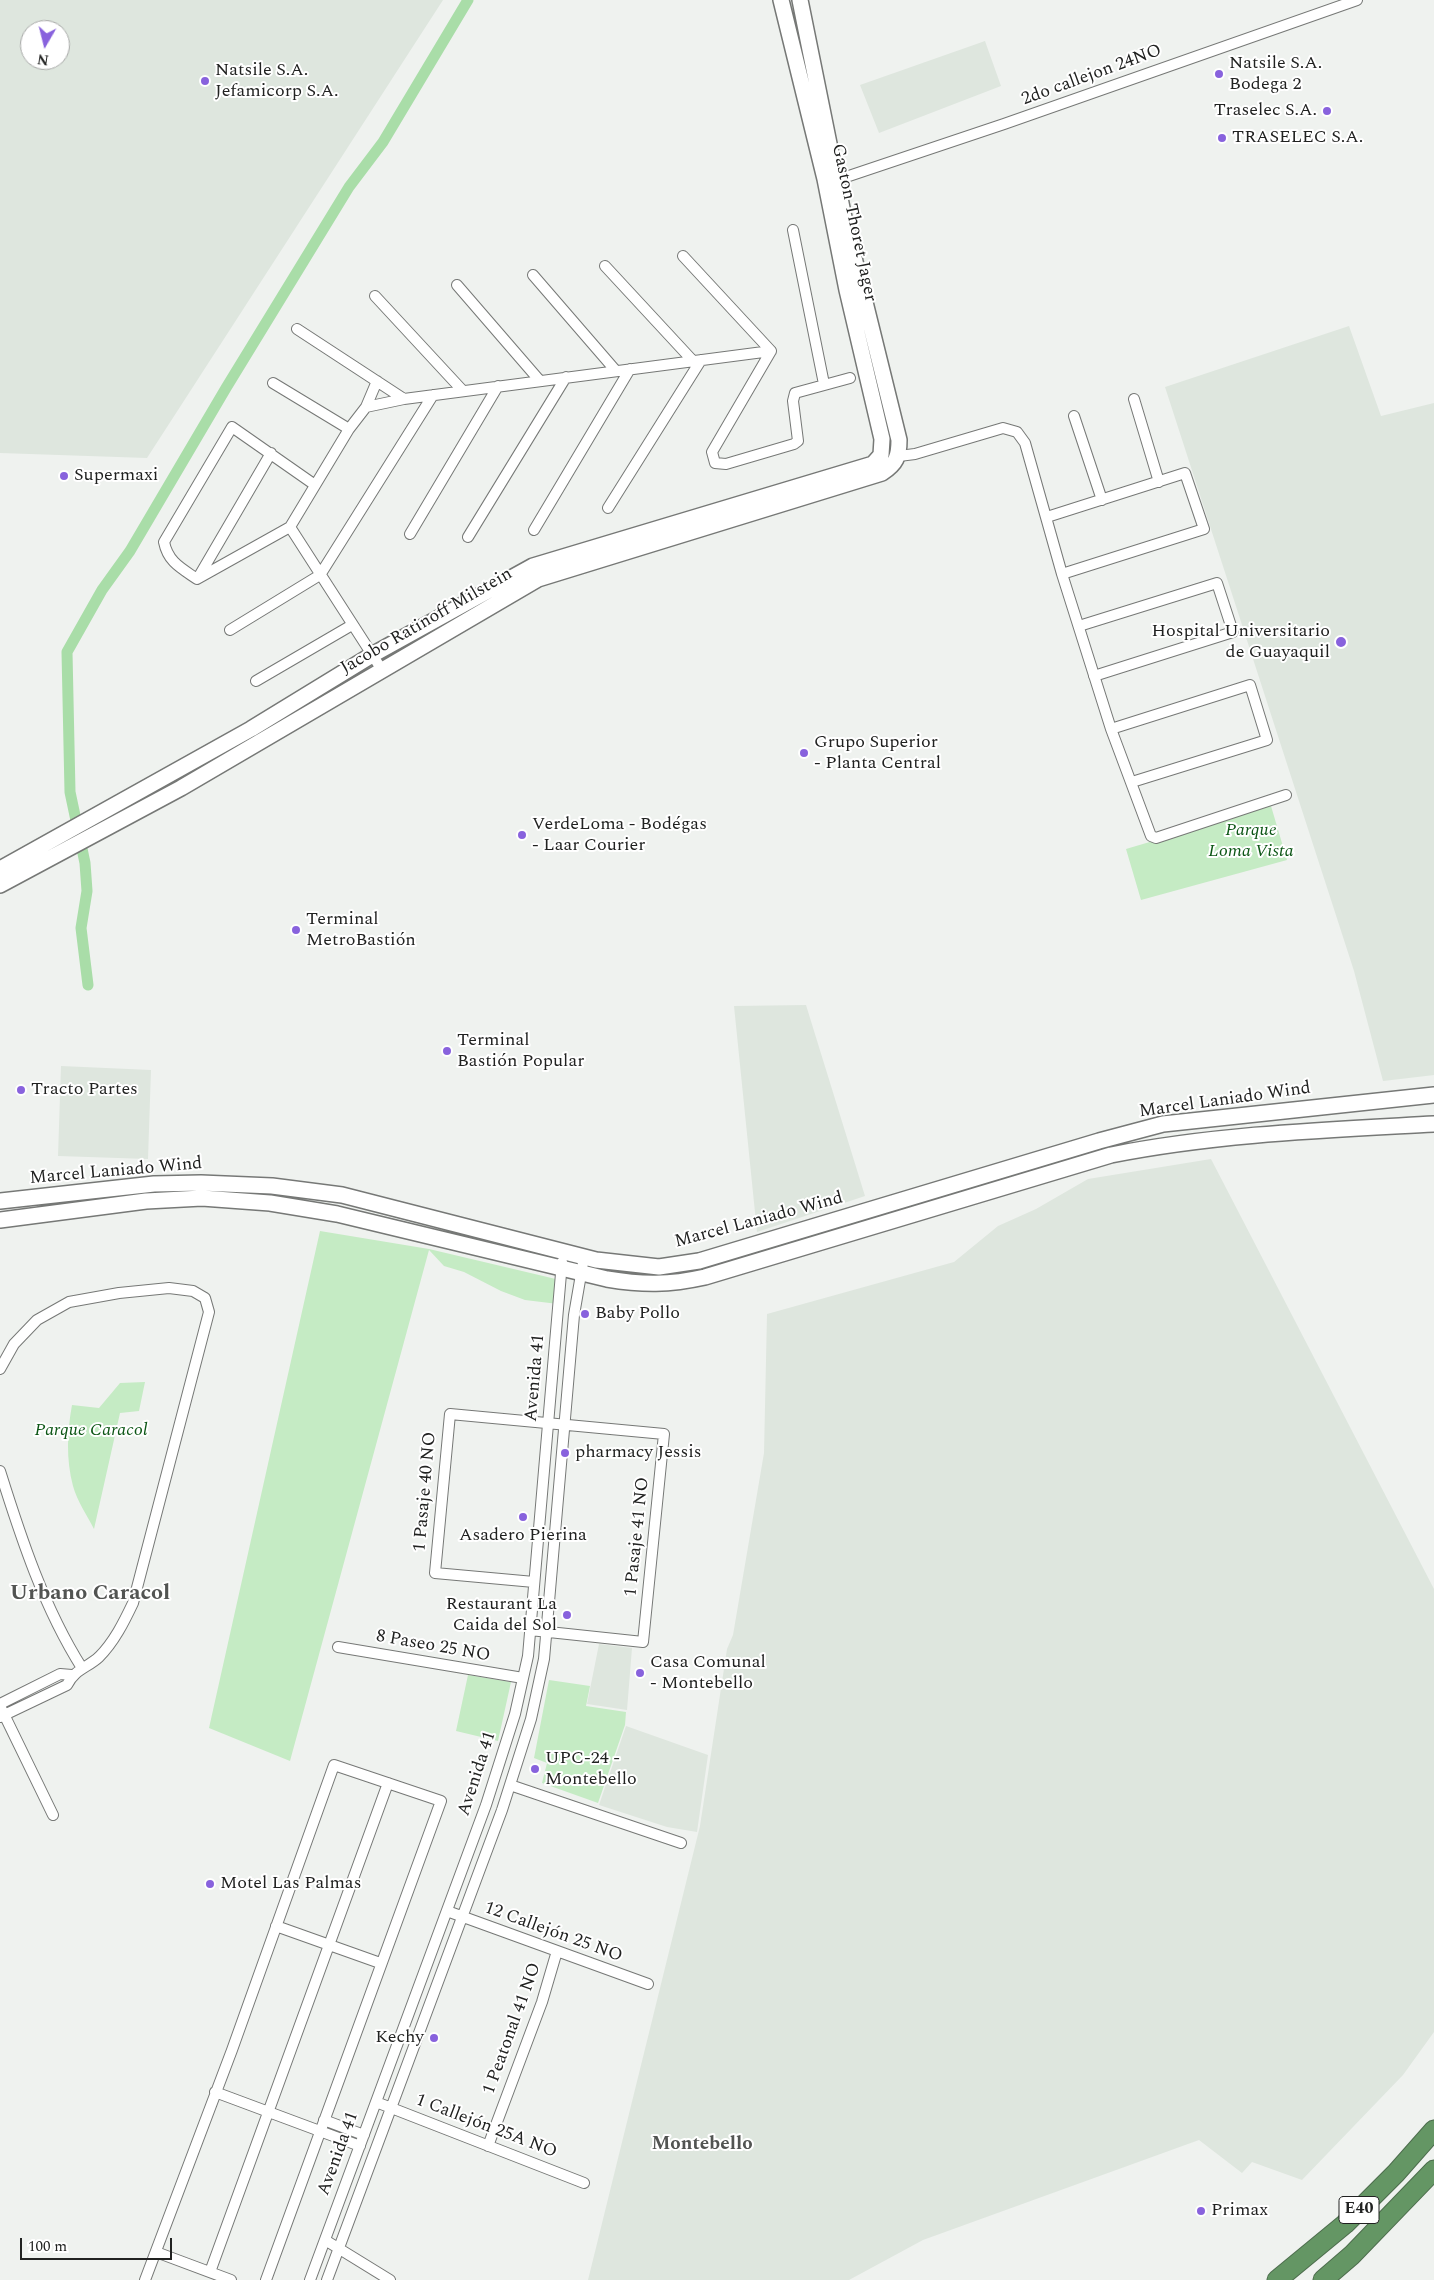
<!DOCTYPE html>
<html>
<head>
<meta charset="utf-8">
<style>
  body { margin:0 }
  #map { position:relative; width:1434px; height:2280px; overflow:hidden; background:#eff2ef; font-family:Spectral,serif }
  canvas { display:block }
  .north { position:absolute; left:20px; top:20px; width:50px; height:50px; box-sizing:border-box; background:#fff; border:1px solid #a6a7a6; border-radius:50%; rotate:188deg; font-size:14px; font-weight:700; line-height:20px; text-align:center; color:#212221 }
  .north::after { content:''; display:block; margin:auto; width:18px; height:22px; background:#8862dd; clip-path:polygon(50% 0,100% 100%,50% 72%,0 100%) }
  .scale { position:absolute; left:20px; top:2238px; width:152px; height:22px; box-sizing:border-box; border:2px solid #212221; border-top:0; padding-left:6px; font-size:15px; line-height:18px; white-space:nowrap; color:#212221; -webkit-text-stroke:4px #fff; paint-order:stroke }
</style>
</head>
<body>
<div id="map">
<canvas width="1434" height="2280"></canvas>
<div class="north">N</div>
<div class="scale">100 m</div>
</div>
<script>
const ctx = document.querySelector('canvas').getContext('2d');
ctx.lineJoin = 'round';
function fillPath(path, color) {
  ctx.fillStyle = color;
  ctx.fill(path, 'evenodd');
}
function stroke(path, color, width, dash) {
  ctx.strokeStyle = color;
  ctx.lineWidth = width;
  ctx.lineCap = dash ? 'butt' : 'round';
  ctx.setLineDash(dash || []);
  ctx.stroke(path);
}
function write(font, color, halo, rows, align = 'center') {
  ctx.font = font + ' Spectral,serif';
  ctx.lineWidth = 4;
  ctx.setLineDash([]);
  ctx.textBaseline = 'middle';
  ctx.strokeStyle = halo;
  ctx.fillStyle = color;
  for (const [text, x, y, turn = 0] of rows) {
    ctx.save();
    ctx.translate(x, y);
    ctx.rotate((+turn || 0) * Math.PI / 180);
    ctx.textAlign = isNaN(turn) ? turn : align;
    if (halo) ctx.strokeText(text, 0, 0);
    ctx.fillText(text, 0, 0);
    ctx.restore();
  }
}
fillPath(new Path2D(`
  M0,0H443L147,458L0,453ZM30,30H60V60H30Z
  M985,41L1001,86L879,133L860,85Z
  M1349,326L1381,416L1434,403V1075L1383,1081L1354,971L1165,387Z
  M806,1005L865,1196L757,1232L734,1006Z
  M61,1066L151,1070L148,1159L58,1156Z
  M1211,1159L1434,1589V2032L1403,2075L1302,2180L1252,2162L1242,2173L1199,2140L923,2240L849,2280H588L700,1826L727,1649L733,1635L764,1453L767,1314L954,1262L998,1226L1036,1209L1088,1179Z
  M599,1644L632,1648L627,1710L587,1704Z
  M626,1726L708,1755L697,1832L667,1827L599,1805Z`), '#dee6de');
fillPath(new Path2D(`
  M1271,806L1287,860L1141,900L1126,849Z
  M320,1231L429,1249L560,1280L558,1304L525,1300L501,1291L464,1272L444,1266L429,1250L290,1761L209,1728Z
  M145,1382L139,1411L120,1413L94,1529C87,1515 77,1501 73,1486C66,1459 67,1432 72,1405L99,1408L120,1383Z
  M468,1675L511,1682L498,1741L456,1731Z
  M549,1680L590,1686L586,1706L626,1712L625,1725L598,1803L542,1783L547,1763L534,1758Z`), '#c5ebc4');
stroke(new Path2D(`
  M88,985L81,928L87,891L85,863L70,792L67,652L102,590L130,551L226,388L349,187L383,142L468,0`), '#a9dda8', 11);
const street = new Path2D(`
  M837,180L1004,124L1357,0
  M793,230L824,384
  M683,256L771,351
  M605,266L693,361
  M533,275L616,371
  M457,285L540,381
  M375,296L463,391
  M297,329L404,399
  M771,351L712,452L715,463L726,464L794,444L798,441L793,401L795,393L850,378
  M273,383L349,429
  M1134,399L1159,482
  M366,407L404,399L771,351
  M1074,416L1102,500
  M899,456L915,454L1003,428L1017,432L1025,443L1062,574L1111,729L1151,836L1156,838L1286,795
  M315,485L232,427L164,542C168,562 181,568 197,579L290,527L349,429L366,407L377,381
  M608,508L701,360
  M1047,517L1185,473L1204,529L1062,574
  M290,527L382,670
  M534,530L630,369
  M410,534L498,386
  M468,537L566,377
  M198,578L271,453
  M1079,626L1217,583L1233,632L1094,676
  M230,630L320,575L433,395
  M256,681L352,625
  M1111,729L1250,685L1267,740L1132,782
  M0,1369L14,1344L37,1320L69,1302L119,1293L169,1288L193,1291L205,1298L209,1312L133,1603C124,1622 114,1642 99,1657C87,1668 75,1669 67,1685L0,1717
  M0,1471C21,1538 44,1608 82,1668
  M530,1630L643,1642L664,1434L450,1414L435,1573L534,1582
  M338,1647L523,1678
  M0,1704L60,1674L72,1675
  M0,1706L53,1815
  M510,1785L681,1843
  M447,1911L648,1984
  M276,1926L380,1963
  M215,2092L360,2146
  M376,2102L584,2183
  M324,2120L364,2135
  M488,2146L542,2002L557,1951
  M325,2240L390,2280
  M156,2252L231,2280
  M210,2272L388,1783
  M145,2280L232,2050L334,1765L441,1801L266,2280
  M310,2280L486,1805L515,1714L528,1656L562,1262
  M327,2280L502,1810L531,1719L544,1659L574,1315L584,1257`);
const secondary = new Path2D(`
  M0,869L251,729L372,655L533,566L873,464L881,455L882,439L847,290L825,179L781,0
  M0,885L181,788L538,579L882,473C896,464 899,457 899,440L843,213L800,0
  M0,1201L154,1184L201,1183L272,1186L342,1195L596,1260L659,1267L699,1261L1099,1141L1163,1124L1434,1095
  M0,1220L146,1201L202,1198L270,1203L337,1214L607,1279C643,1285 669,1285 705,1277L1111,1155C1217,1134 1326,1130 1434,1124`);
const highway = new Path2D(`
  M1277,2280L1345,2224L1396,2173L1434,2130
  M1323,2280L1352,2255L1434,2170`);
stroke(street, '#767876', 12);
stroke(secondary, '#767876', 18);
stroke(highway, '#4d6d4d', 21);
stroke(street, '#fff', 10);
stroke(secondary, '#fff', 15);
stroke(highway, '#649664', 19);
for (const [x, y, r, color] of [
  [1219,74,5,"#8862dd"],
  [205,81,5,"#8862dd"],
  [1327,111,5,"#8862dd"],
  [1222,138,5,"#8862dd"],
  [64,476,5,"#8862dd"],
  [1341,642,6,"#8862dd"],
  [804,753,5,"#8862dd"],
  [522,835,5,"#8862dd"],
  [296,930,5,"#8862dd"],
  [447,1051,5,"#8862dd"],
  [21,1090,5,"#8862dd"],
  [585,1314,5,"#8862dd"],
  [565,1453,5,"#8862dd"],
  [523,1517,5,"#8862dd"],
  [567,1615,5,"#8862dd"],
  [640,1673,5,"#8862dd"],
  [535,1769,5,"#8862dd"],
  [210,1884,5,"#8862dd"],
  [434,2038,5,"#8862dd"],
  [1201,2211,5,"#8862dd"]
]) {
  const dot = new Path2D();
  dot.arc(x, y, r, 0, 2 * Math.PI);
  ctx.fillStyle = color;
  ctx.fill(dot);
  stroke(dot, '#fff', 2);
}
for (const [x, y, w] of [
  [1359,2210,40]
]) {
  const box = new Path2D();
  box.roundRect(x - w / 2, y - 13.5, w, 27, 4);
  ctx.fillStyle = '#fff';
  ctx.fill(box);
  stroke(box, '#212221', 1);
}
write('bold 16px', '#212221', null, [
  ["E40",1359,2210]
]);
write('18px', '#212221', '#fff', [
  ["Natsile S.A.",1229,64],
  ["Bodega 2",1229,85],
  ["Natsile S.A.",215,71],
  ["Jefamicorp S.A.",215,92],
  ["Traselec S.A.",1317,111,"right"],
  ["TRASELEC S.A.",1232,138],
  ["Supermaxi",74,476],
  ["Hospital Universitario",1330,632,"right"],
  ["de Guayaquil",1330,653,"right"],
  ["Grupo Superior",814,743],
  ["- Planta Central",814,764],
  ["VerdeLoma - Bodégas",532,825],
  ["- Laar Courier",532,846],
  ["Terminal",306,920],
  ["MetroBastión",306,941],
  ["Terminal",457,1041],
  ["Bastión Popular",457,1062],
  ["Tracto Partes",31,1090],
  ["Baby Pollo",595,1314],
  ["pharmacy Jessis",575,1453],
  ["Asadero Pierina",523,1536,"center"],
  ["Restaurant La",557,1605,"right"],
  ["Caida del Sol",557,1626,"right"],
  ["Casa Comunal",650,1663],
  ["- Montebello",650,1684],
  ["UPC-24 -",545,1759],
  ["Montebello",545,1780],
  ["Motel Las Palmas",220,1884],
  ["Kechy",424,2038,"right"],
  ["Primax",1211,2211]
], 'left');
write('18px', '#212221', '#fff', [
  ["2do callejon 24NO",1092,76,-20],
  ["Gaston Thoret Jager",853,223,78],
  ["Jacobo Ratinoff Milstein",427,622,-30],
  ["Marcel Laniado Wind",1225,1101,-8],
  ["Marcel Laniado Wind",116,1172,-5],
  ["Marcel Laniado Wind",759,1221,-15],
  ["Avenida 41",536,1378,-85],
  ["1 Pasaje 40 NO",426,1492,-85],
  ["1 Pasaje 41 NO",638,1537,-84],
  ["8 Paseo 25 NO",433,1647,10],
  ["Avenida 41",478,1774,-72],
  ["12 Callejón 25 NO",553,1933,20],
  ["1 Peatonal 41 NO",513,2029,-70],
  ["1 Callejón 25A NO",486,2127,21],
  ["Avenida 41",339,2154,-70]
]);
write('italic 18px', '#0c5615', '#fff', [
  ["Parque",1251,831],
  ["Loma Vista",1251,852],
  ["Parque Caracol",91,1431]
]);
write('bold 19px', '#525452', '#fff', [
  ["Montebello",702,2145]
]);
write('bold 22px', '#525452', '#fff', [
  ["Urbano Caracol",90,1595]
]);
</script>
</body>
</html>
